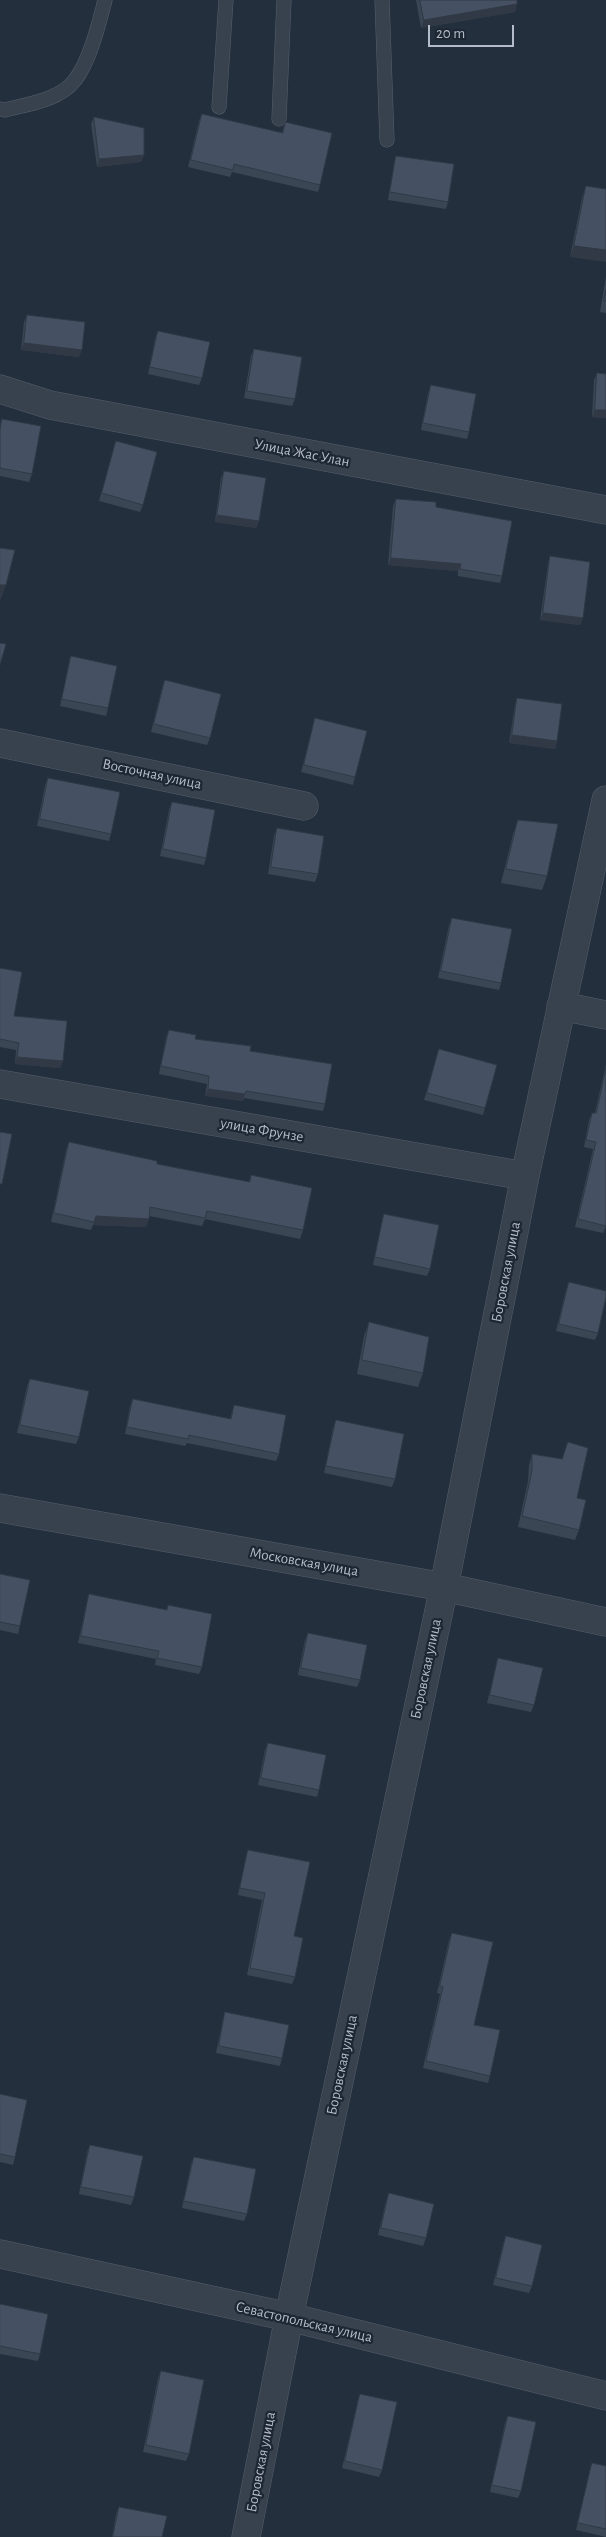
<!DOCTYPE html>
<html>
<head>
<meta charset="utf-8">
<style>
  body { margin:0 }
  #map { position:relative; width:606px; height:2537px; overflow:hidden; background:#242f3e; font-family:"Alegreya Sans",sans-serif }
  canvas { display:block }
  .scale { position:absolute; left:428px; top:25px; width:86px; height:22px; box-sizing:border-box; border:2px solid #b4bcc9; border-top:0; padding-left:6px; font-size:15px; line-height:18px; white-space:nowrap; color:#b4bcc9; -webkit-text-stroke:4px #1d2633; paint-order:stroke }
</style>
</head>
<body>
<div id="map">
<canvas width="606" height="2537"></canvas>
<div class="scale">20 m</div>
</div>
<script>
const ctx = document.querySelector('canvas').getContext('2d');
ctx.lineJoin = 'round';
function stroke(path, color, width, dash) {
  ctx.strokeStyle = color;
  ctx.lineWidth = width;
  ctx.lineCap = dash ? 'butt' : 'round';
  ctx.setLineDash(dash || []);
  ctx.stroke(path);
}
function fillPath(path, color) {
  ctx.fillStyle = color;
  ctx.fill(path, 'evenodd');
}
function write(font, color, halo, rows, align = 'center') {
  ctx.font = font + ' "Alegreya Sans",sans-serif';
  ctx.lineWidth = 4.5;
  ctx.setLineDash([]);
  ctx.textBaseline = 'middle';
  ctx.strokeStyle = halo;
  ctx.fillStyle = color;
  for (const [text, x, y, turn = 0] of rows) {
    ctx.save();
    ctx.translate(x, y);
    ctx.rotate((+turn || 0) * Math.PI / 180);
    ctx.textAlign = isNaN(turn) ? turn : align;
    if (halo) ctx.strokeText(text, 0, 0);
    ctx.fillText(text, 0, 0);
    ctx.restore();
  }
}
const lane = new Path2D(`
  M382,0L387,140
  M219,107L226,0
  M0,109L5,110C28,104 60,100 75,80C90,61 99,23 105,0
  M279,119L284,0`);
const street = new Path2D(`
  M0,389L50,405L606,510
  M0,743L304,806
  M561,1006L606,1015
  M0,1084L525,1176
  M0,1508L444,1587L606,1622
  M0,2254L289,2317L606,2396
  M246,2537L289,2317L444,1587L525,1176L606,800`);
stroke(lane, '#565f6c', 15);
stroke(street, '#565f6c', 29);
stroke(lane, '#38414e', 14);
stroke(street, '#38414e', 28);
fillPath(new Path2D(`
  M416,0H517L515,12L421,28Z
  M202,114L282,133L285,122L320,185L318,192L232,172L230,177L188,167L199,121Z
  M94,117L144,155L141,162L97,167L91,124Z
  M396,156L448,202L446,209L388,200L394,163Z
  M586,186L606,189L570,257L582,198Z
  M606,276V313L600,312Z
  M27,315L79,357L21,350L24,322Z
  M158,331L202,378L199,385L148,374L155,339Z
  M254,349L295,399L292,406L244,398L251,356Z
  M597,373L606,374V418L592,417L594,380Z
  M431,385L469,432L467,439L421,430L428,393Z
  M2,419L32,474L29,482L0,476V424Z
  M116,441L143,505L140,512L99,501Z
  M224,471L259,521L256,528L215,522L221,478Z
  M396,499L436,507L502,576L500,583L458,576V571L388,565L393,506Z
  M550,556L583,618L580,625L540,620L548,564Z
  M71,656L108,708L106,716L60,706L69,663Z
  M165,680L210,738L207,745L151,732L162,688Z
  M517,698L557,741L555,749L509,743L515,705Z
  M315,718L355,777L353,785L301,772L313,726Z
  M48,778L111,834L109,841L37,826L45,785Z
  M172,802L206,858L204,865L160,856L169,810Z
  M518,820L547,876L542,890L501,883L513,834Z
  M277,828L318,874L315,882L268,874L274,836Z
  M452,918L501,983L499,990L438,978L449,925Z
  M0,968L14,1016L63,1061L60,1068L15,1064L16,1050L0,1047Z
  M169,1030L195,1039L250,1051L325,1104L323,1111L244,1098L243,1101L205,1096L207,1084L159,1074L166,1037Z
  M439,1049L485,1108L483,1115L424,1100Z
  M606,1064V1226L603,1233L575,1227L593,1149L584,1147L589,1120L592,1113H595Z
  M69,1142L157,1164L249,1182L251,1175L303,1230L300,1239L205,1219L202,1226L149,1216L146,1227L93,1225L91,1230L51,1222L66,1150Z
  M384,1214L430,1269L427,1276L373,1265L382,1221Z
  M569,1282L598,1333L595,1340L556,1331L566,1290Z
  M369,1322L423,1373L418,1387L357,1374L364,1336Z
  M30,1379L79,1437L76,1444L17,1433L27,1386Z
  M133,1399L230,1419L234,1405L279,1454L276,1461L187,1443L185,1446L125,1434L130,1406Z
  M336,1420L395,1479L392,1487L324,1473L333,1428Z
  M532,1454L577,1498L579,1530L575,1540L518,1527L528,1481L529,1465Z
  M0,1574L20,1626L18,1634L0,1630Z
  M89,1594L166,1610L168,1605L202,1667L199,1674L155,1665L156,1659L78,1643L87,1601Z
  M308,1633L360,1680L357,1687L298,1675L305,1640Z
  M498,1658L534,1705L531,1712L487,1703L496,1666Z
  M268,1743L319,1790L317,1797L258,1785L265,1750Z
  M248,1850L294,1936L295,1977L292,1984L247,1975L262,1900L238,1895L246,1857Z
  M452,1933L474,2025L490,2076L488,2083L423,2068L440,1994L437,1993L449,1940Z
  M225,2012L282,2058L280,2066L216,2053L223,2019Z
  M0,2094L15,2157L13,2165L0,2162Z
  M90,2145L134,2197L131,2205L79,2194L87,2152Z
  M194,2157L247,2214L244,2221L182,2208L191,2164Z
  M389,2193L426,2238L423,2246L378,2235L386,2201Z
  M506,2236L532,2286L529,2293L493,2285L503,2244Z
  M0,2304L40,2354L38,2361L0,2354Z
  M161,2371L189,2454L186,2461L143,2452L158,2378Z
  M360,2394L382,2470L379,2477L342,2468L358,2401Z
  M508,2416L521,2491L518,2498L490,2492L505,2423Z
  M592,2463L606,2466V2537L576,2530L590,2470Z
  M119,2507L162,2537H112L116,2514Z`), '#3b4654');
fillPath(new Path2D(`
  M517,4L515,12L421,28L424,20Z
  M144,155L141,162L97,167L99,159Z
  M574,246L606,250V262L570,257Z
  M24,343L82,350L79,357L21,350Z
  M595,410H606V418L592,417Z
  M217,515L259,521L256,528L215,522Z
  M391,558L461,564L458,571L388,565Z
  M0,585H6L1,599H0Z
  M543,613L583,618L580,625L540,620Z
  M512,735L557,741L555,749L509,743Z
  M17,1057L63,1061L60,1068L15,1064Z
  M208,1089L245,1094L243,1101L205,1096Z
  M96,1216L149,1219L146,1227L93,1225Z`), '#303945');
const building = new Path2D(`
  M420,0H517V4L424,20Z
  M202,114L283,133L285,122L332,133L320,185L234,164L233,170L191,160Z
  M94,117L144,128V155L99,159Z
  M396,156L454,164L448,202L390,192Z
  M586,186L606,189V250L574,246Z
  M606,290V301H604Z
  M27,315L85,322L82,350L24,343Z
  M158,331L210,342L202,378L150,367Z
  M254,349L302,357L295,399L247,391Z
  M597,373L606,374V410H595Z
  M431,385L476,394L469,432L423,423Z
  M2,419L41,426L32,474L0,468V430Z
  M116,441L157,452L143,505L102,493Z
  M224,471L266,478L259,521L217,515Z
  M396,499L436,502V507L512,521L502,576L460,569L461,564L391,558Z
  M0,548L15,550L6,585H0Z
  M550,556L590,562L583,618L543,613Z
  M0,643L6,644L0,665Z
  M71,656L117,666L108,708L62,699Z
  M165,680L221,694L210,738L154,724Z
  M517,698L562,704L557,741L512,735Z
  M315,718L367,731L355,777L304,765Z
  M48,778L120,792L111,834L40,819Z
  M172,802L215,810L206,858L163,849Z
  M518,820L558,824L547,876L506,869Z
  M277,828L324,836L318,874L271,867Z
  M452,918L512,929L501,983L441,971Z
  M0,968L22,972L14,1016L67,1021L63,1061L17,1057L19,1043L0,1039Z
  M169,1030L196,1035L195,1039L251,1046L250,1051L332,1064L325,1104L246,1091L245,1094L208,1089L209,1076L161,1066Z
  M439,1049L497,1065L485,1108L427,1093Z
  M606,1068V1226L578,1219L596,1142L586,1140L592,1113H596Z
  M0,1132L12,1134L2,1184H0Z
  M69,1142L157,1161V1164L250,1182L251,1175L312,1188L303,1230L207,1211L205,1218L150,1207L149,1219L96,1216L94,1222L54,1213Z
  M384,1214L439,1225L430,1269L375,1257Z
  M569,1282L606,1291V1297L598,1333L559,1324Z
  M369,1322L429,1337L423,1373L362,1360Z
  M30,1379L89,1391L79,1437L20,1425Z
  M133,1399L231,1419L234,1405L286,1415L279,1454L189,1435L188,1439L127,1427Z
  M336,1420L404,1434L395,1479L326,1466Z
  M568,1442L588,1448L577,1498L586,1500L579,1530L522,1516L532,1471V1454L562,1459Z
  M0,1574L30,1580L20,1626L0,1622Z
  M89,1594L167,1610L168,1605L212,1614L202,1667L157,1658L159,1651L81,1636Z
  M308,1633L367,1645L360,1680L301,1668Z
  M498,1658L543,1668L534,1705L490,1695Z
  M268,1743L326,1755L319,1790L261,1778Z
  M248,1850L310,1862L294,1936L303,1938L295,1977L250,1968L265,1893L240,1888Z
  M452,1933L493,1942L474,2025L500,2030L490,2076L426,2061L443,1987L440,1986Z
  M225,2012L289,2025L282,2058L219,2046Z
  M0,2094L27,2100L15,2157L0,2154Z
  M90,2145L143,2156L134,2197L81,2187Z
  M194,2157L256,2169L247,2214L184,2201Z
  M389,2193L434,2204L426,2238L381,2228Z
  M506,2236L542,2245L532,2286L496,2278Z
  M0,2304L48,2314L40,2354L0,2346Z
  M161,2371L204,2380L189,2454L146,2445Z
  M360,2394L397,2402L382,2470L345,2461Z
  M508,2416L536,2422L521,2491L492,2485Z
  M592,2463L606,2466V2529L578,2523Z
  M119,2507L167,2516L162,2537H113Z`);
fillPath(building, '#455162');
stroke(building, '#303945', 1);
write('15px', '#b4bcc9', '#1d2633', [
  ["Улица Жас Улан",302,453,11],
  ["Восточная улица",152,774,12],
  ["улица Фрунзе",262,1130,10],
  ["Боровская улица",506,1272,-79],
  ["Московская улица",304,1562,10],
  ["Боровская улица",426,1669,-78],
  ["Боровская улица",342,2065,-78],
  ["Севастопольская улица",304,2322,13],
  ["Боровская улица",261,2462,-79]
]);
</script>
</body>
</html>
